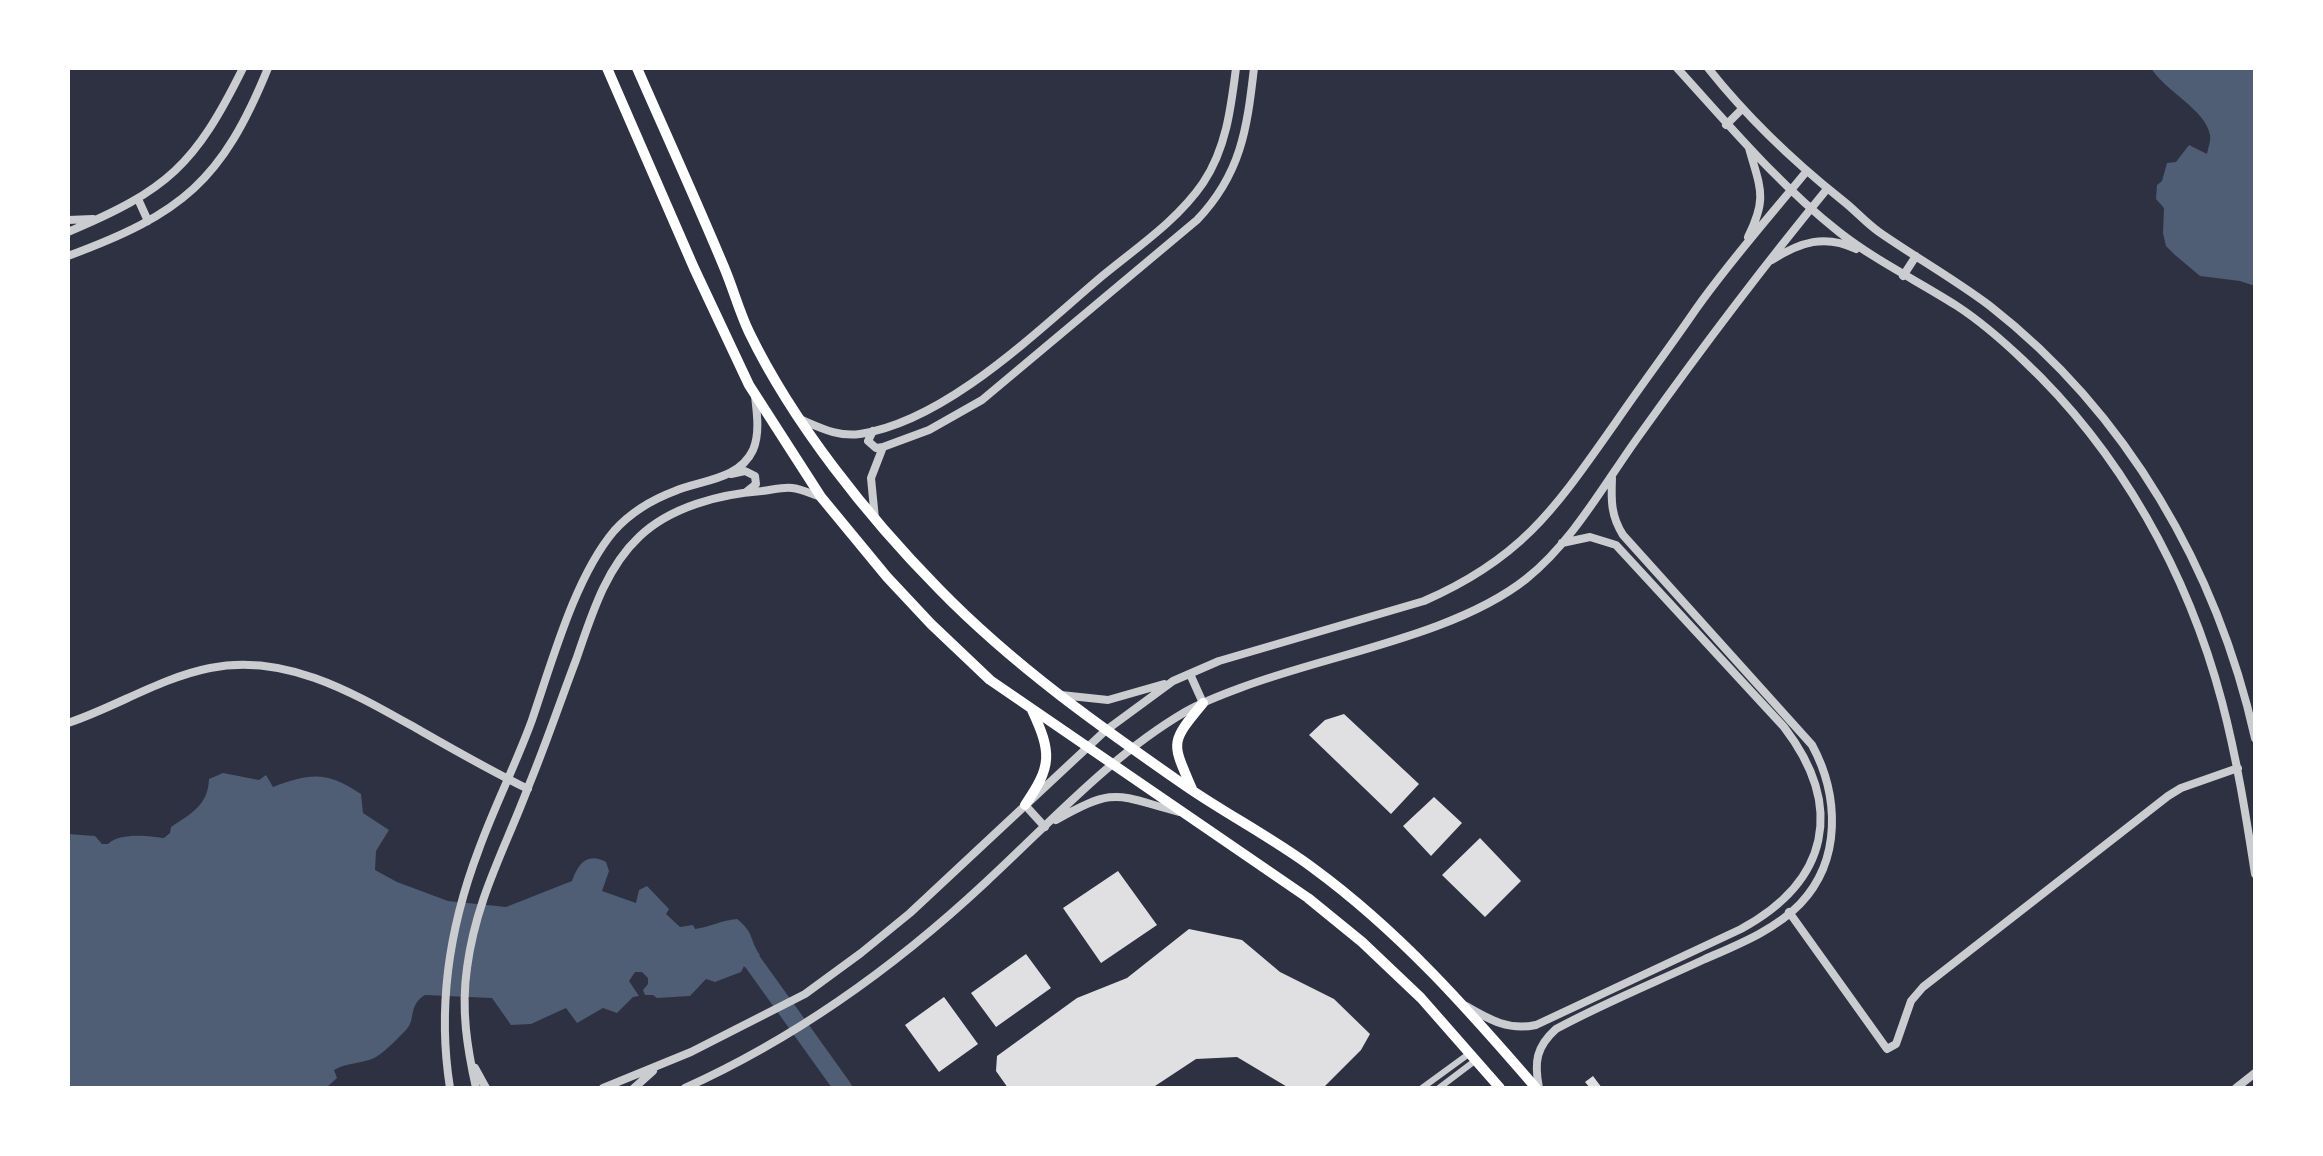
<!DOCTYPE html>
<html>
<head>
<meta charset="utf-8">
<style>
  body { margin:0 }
  #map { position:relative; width:2323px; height:1156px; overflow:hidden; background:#2d3142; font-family:"Space Grotesk",sans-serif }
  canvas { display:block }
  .frame { position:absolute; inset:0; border:70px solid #fff; pointer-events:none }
</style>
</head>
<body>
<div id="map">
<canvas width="2323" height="1156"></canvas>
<div class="frame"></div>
</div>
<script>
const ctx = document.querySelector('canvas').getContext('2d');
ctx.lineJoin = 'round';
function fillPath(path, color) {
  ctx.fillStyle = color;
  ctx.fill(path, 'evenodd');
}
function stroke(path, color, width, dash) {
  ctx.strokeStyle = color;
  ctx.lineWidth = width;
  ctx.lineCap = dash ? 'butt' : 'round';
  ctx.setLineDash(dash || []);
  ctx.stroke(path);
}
fillPath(new Path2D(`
  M2151,68H2255V286L2240,281L2200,276L2175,255L2166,246L2163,233L2164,208L2156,199L2157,185L2162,181L2167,163L2176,162L2189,145L2207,154C2208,149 2211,140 2210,135C2206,110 2165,91 2151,68Z
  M223,773L259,780L266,775L273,787C311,773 326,771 361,794L363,813L389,830L376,851L375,870L397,882L448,901L506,907L572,881C578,864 587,852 606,862L609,871L602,891L636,903L639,890L647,886L669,909L666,914L680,927L693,925L695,929C710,927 722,920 737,919C755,933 749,940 760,955L744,966L741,972L715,982L706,979L690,996L657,998L653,995H645L643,990L648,984V978L642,972H635L629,981L639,996L633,997L617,1013L603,1008L577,1023L566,1008L531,1024L511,1025L492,998L425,995C407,1006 417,1020 405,1031C397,1039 386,1051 376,1057C364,1064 347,1062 334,1070L337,1078L326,1088H68V834L95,836L102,844H108C120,832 149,836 164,838L170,833L171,827C192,813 208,805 209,779Z`), '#4f5d75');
stroke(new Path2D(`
  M734,949L752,961L843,1088`), '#4f5d75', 18);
fillPath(new Path2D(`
  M1344,714L1419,784L1391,814L1309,735L1325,720Z
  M1434,797L1462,823L1431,856L1403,826Z
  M1480,838L1521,881L1485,917L1442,875Z
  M1118,871L1157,925L1101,963L1063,908Z
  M1189,929L1242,940L1280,972L1334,999L1370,1034L1361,1050L1323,1088H1289L1237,1057L1196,1059L1152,1088H1008L996,1071L997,1056L1077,998L1127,978Z
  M1026,954L1051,988L996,1027L971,993Z
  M944,997L978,1044L939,1072L905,1025Z
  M1593,1076L1602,1088H1590L1585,1082Z`), '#e0e0e3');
stroke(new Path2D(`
  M1422,1088L1470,1053
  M1439,1088L1476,1060`), '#caccd0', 6);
stroke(new Path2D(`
  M1677,68C1729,125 1778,184 1839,232C1876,261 1918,281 1957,306C1980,321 2003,341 2023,360C2120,451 2188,573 2222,702C2237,759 2246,816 2255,874
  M1708,68C1747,117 1793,161 1842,200C1855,210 1865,222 1879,232C1915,257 1954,279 1990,306C2127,413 2217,569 2255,738
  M1726,125L1742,109
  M138,199L148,221
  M68,220L93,219
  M68,232C168,190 195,165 243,68
  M1748,237C1768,197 1760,188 1749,148
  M68,256C182,214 222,181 268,68
  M1772,260C1800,242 1825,234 1856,249
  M1903,276L1916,256
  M802,420C821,428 838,437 860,434C946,421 1036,332 1101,277C1136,248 1177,221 1203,183C1226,149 1231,108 1236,68
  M873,431L868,441L876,448L883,447
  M731,474L745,471L755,476L756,484L746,492
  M875,519L871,478L883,447L929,430L982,400L1197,220C1241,174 1247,129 1254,68
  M1190,674L1203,703
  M1061,695L1108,700L1164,684
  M68,723C116,707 160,678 210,668C287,652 357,695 421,731C456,751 491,771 528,789
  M1025,805L1045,827
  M1056,820C1117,786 1115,795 1179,812
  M1789,912L1887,1049L1896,1044L1911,1001L1923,987L2168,796L2181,788L2238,768
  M1466,1006C1490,1020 1509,1031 1536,1025L1741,929C1829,881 1845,807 1784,727L1616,545L1590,537L1562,543
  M475,1068L486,1088
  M450,1088C437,1007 450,925 479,849C495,805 516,764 532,720C552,662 575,577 614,531C631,512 651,500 675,491C701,480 739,480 753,450C760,434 757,413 755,396
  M476,1088C467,1047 461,1010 467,968C476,899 505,849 529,785C546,744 560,702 576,660C591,617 605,569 639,537C670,507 720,494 762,491C772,490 782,487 792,488C802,489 811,494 821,497
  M603,1088L691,1052L805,994L861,953L910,913L1105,731L1173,681L1219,661L1424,601C1523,558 1556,507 1616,422C1642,384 1670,347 1696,309C1730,261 1769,217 1806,172
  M634,1088L653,1071
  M685,1088C798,1037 896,966 986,882C1050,823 1110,756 1185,712C1202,702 1221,695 1240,688C1326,655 1454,636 1526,579C1573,542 1606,481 1641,433C1701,349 1762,268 1827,189
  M1539,1088C1534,1062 1536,1047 1556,1029C1604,1003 1656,982 1705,959C1737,945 1775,930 1800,904C1842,860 1839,795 1812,745L1623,535C1611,516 1611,501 1612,478
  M2236,1088L2255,1073`), '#caccd0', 8);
stroke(new Path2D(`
  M607,68L694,268L749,385L821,497L887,577L931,624L990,680L1308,898L1362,942L1421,998L1500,1088
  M637,68C666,134 696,200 724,267C733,288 739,311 749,332C793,423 868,517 939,589C1014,666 1102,728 1190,789C1230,816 1274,839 1313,868C1399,931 1467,1008 1536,1088
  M1192,789C1172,742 1169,744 1203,703
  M1025,805C1052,766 1052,753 1032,710`), '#fff', 10);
</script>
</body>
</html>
